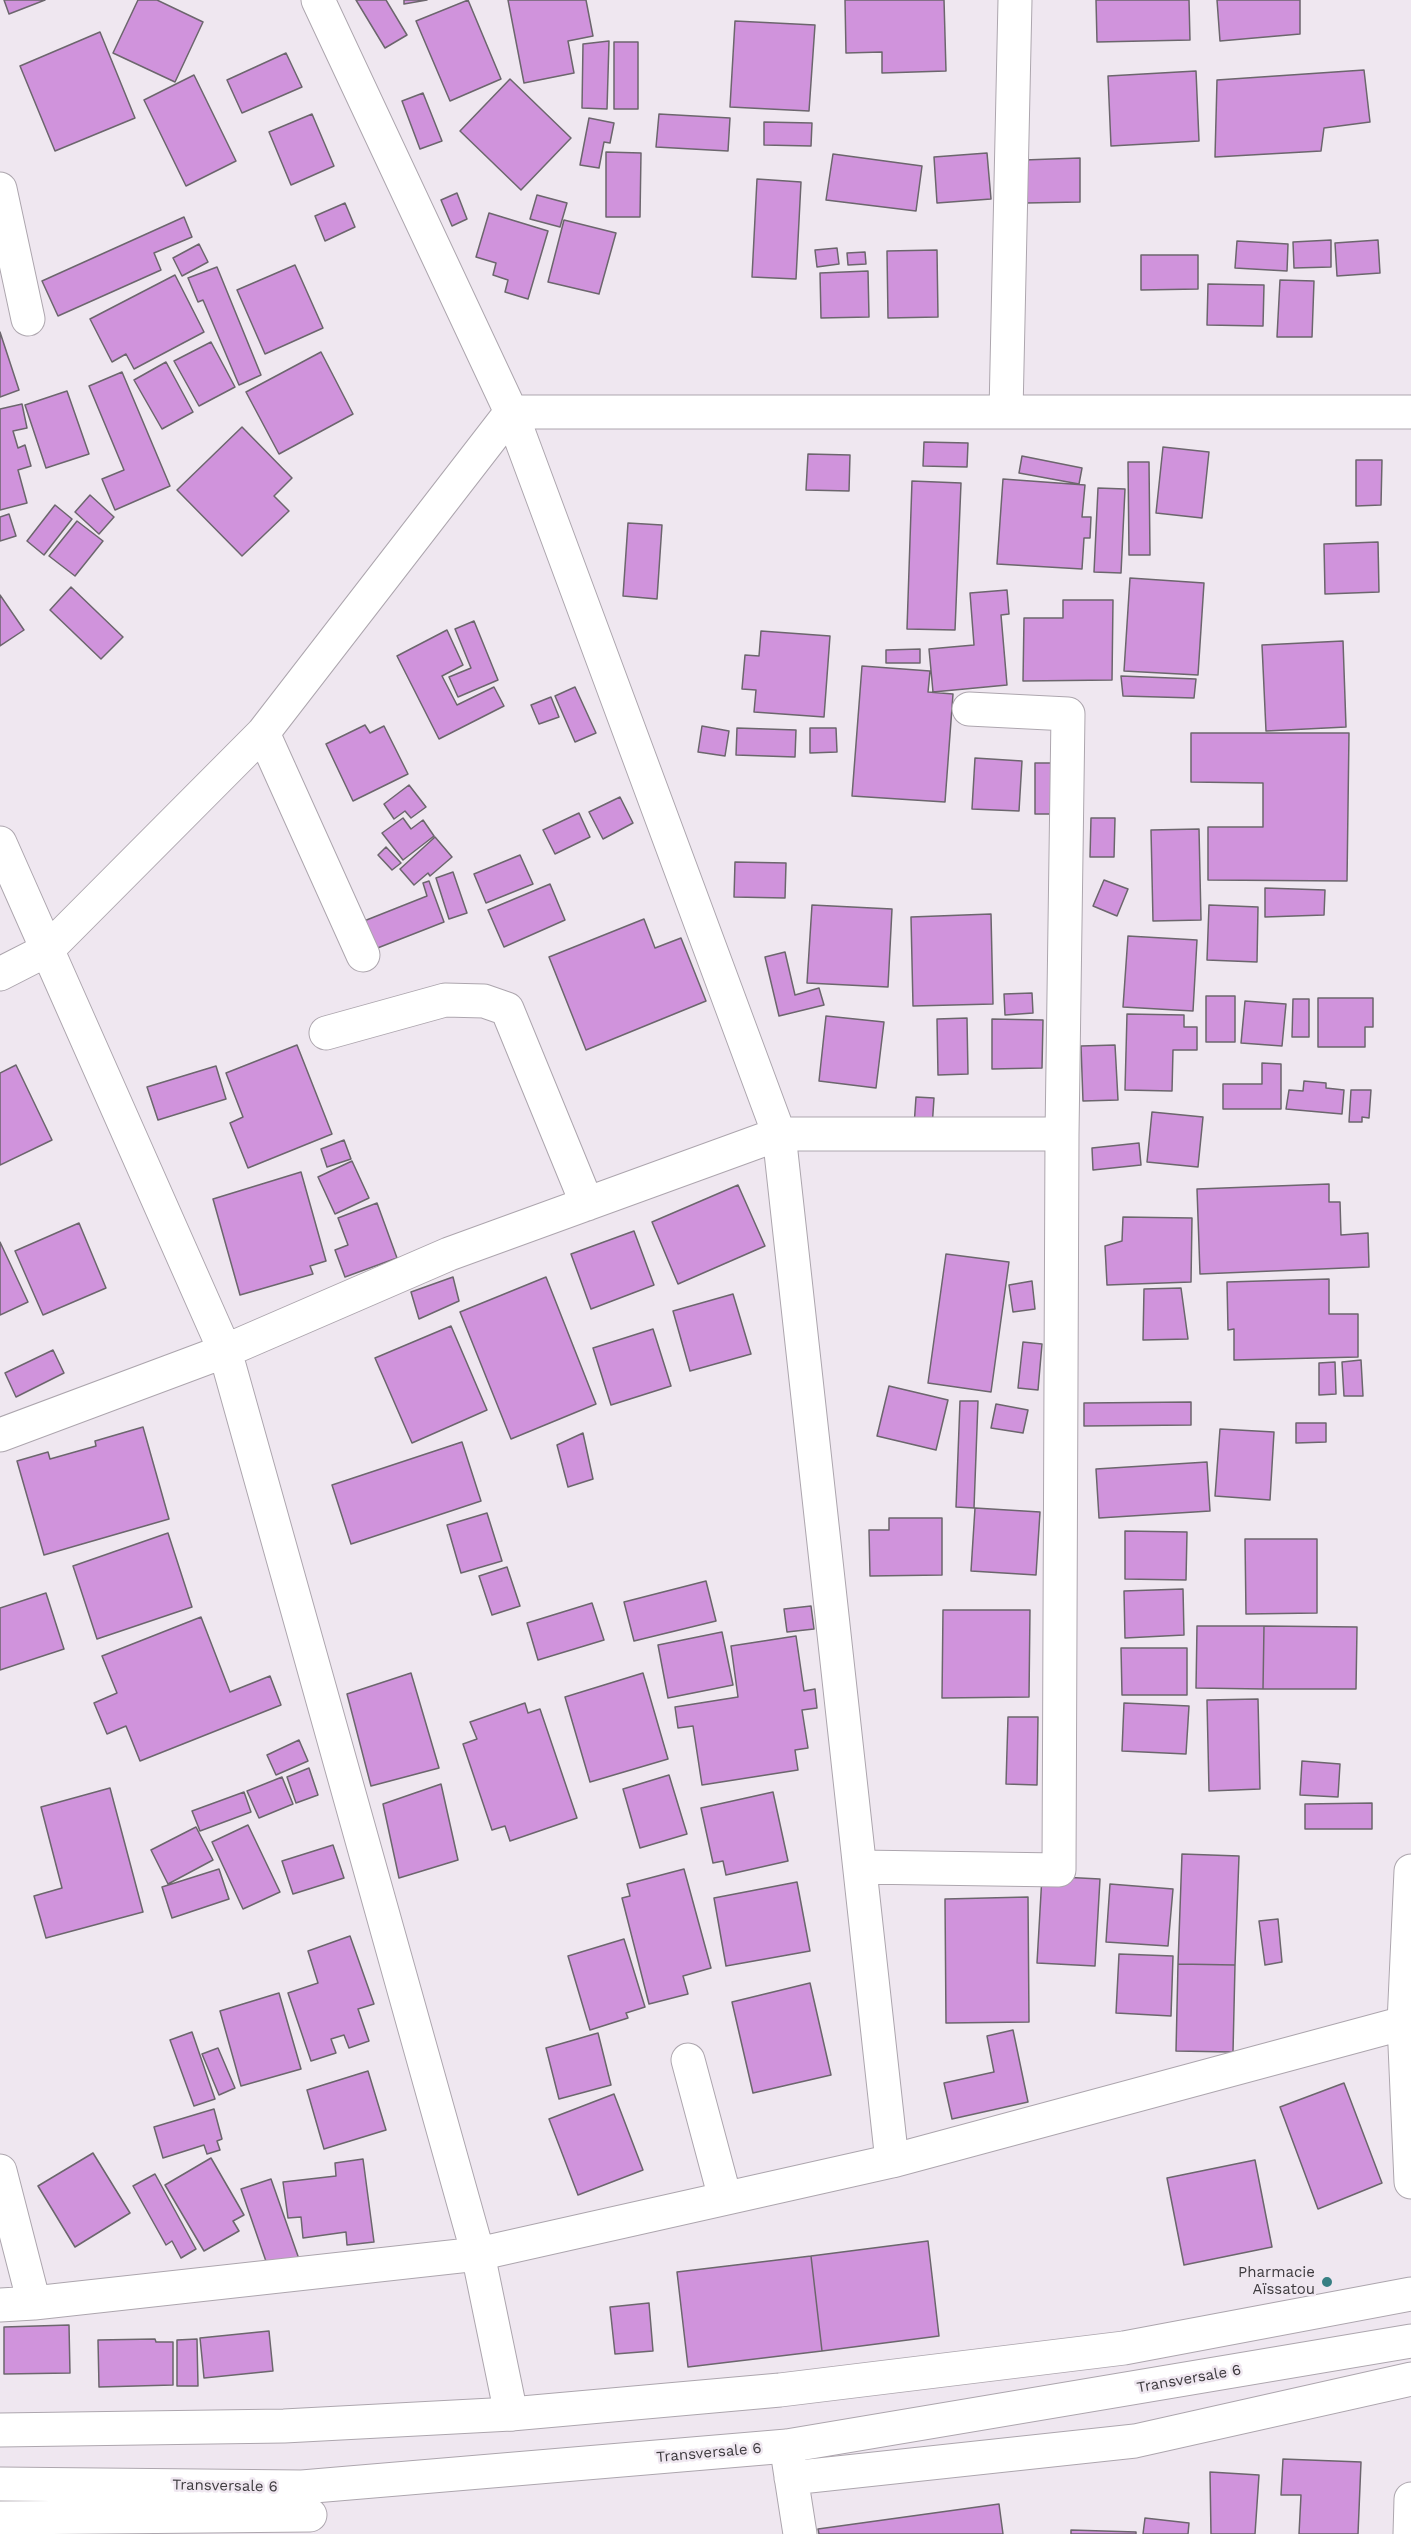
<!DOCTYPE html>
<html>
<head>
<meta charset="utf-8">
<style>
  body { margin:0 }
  canvas { display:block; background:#efe7f0 }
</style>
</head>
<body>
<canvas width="1411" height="2534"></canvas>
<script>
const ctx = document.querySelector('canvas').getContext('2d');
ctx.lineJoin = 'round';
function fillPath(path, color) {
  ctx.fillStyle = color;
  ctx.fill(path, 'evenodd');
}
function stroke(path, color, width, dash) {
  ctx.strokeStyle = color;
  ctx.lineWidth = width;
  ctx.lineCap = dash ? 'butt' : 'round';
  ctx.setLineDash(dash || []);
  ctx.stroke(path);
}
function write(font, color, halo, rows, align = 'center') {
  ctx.font = font + ' "Work Sans",sans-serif';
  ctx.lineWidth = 5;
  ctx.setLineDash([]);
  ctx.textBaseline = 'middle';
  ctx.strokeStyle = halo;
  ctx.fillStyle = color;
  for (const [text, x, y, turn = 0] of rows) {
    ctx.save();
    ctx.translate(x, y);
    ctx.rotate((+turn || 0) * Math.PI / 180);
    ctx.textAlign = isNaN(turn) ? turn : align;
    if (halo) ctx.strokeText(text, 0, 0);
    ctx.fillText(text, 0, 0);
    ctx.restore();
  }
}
const building = new Path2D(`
  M4,0H45L9,14Z
  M138,0H157L203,22L175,82L113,53Z
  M356,0H386L407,35L385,48Z
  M404,0H427L404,4Z
  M468,0L501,79L450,101L416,21Z
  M508,0H586L593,36L568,41L574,73L524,83Z
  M845,0H944L946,71L882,73V52L846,53Z
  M1096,0H1189L1190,40L1097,42Z
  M1217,0H1300V34L1220,41Z
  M735,21L815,25L809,111L730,107Z
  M100,32L135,118L55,151L20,66Z
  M609,41L607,109L582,108L583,44Z
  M614,42H638V109H614Z
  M286,53L302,87L242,113L227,80Z
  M1364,70L1370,122L1324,128L1321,151L1215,157L1217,80Z
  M1196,71L1199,141L1111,146L1108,76Z
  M194,75L236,161L186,186L144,100Z
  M510,79L571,138L521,190L460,131Z
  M423,93L442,141L420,149L402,101Z
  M312,114L334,166L291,185L269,132Z
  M659,114L730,118L728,151L656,147Z
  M589,118L614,123L610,143L604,142L599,168L580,165Z
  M764,122L812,123L811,146L764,145Z
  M606,152L641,153L640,217H606Z
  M987,153L991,199L937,203L934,157Z
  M833,154L922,166L916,211L826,200Z
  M1080,158V202L1025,203L1024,160Z
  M757,179L801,182L796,279L752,277Z
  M457,193L467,219L452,226L441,200Z
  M537,195L567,203L560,227L530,219Z
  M345,203L355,227L325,241L315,216Z
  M489,213L548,231L528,299L505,292L508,280L493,275L496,263L476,257Z
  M184,217L192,237L154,253L161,270L58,316L42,281Z
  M564,220L616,233L599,294L548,282Z
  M1331,240V267L1294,268L1293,242Z
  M1378,240L1380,273L1337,276L1335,243Z
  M1237,241L1288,244L1287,271L1235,268Z
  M199,244L208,262L182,276L173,258Z
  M837,248L839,264L817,267L815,250Z
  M937,250L938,317L888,318L887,251Z
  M865,252L866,264L848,265L847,253Z
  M1141,255H1198V289L1141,290Z
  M295,265L323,328L265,354L237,290Z
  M217,267L261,375L239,385L203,300L198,302L188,278Z
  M868,271L869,317L821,318L820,273Z
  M175,275L204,332L134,369L126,354L112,362L90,319Z
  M1280,280L1314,281L1312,337H1277Z
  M1208,284L1264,285L1263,326L1207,325Z
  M0,332L19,390L0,397Z
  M211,342L235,387L199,406L174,361Z
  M321,352L353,414L279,454L246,392Z
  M166,362L193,412L162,429L134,380Z
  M122,372L170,486L115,510L102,479L124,470L89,386Z
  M67,391L89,454L46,468L25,405Z
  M22,404L27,428L13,431L18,448L25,445L31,466L18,470L27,503L0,510V409Z
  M242,427L292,478L274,496L289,511L242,556L177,490Z
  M924,442L968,443L967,467L923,466Z
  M1163,447L1209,452L1202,518L1156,513Z
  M808,454L850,455L849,491L806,490Z
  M1022,456L1082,468L1079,484L1019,473Z
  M1356,460H1382L1381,505L1356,506Z
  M1128,462H1149L1150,555H1129Z
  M1003,479L1085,485L1082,517H1091L1090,538H1084L1082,569L997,564Z
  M912,481L961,483L955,630L907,629Z
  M1098,488L1125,489L1121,573L1094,572Z
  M90,495L114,517L99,534L75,512Z
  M55,505L72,519L44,555L27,541Z
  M9,514L16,536L0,541V517Z
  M77,521L103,541L75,576L49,556Z
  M628,523L662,525L657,599L623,596Z
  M1378,542L1379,592L1325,594L1324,544Z
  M1130,578L1204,583L1198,675L1124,671Z
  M71,587L123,637L101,659L50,610Z
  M1007,590L1009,614L1001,615L1007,685L933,692L929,649L974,645L970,593Z
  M0,595L24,630L0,646Z
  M1063,600H1113L1112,680L1023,681L1024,618H1063Z
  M474,621L498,680L458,697L449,677L471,668L455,629Z
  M447,630L463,665L442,676L457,705L494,687L504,706L439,739L397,656Z
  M761,631L830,636L824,717L754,712L756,690L742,689L745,655L759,656Z
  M1343,641L1346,727L1266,731L1262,645Z
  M920,649V663H886V650Z
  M862,666L930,671L928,692L953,694L945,802L852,796Z
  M1121,676L1196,679L1194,698L1123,696Z
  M575,687L596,733L575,742L555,696Z
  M551,697L559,717L539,724L531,705Z
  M365,725L370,733L384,726L408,774L353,801L326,744Z
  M702,726L729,731L725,756L698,752Z
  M737,728L796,730L795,757L736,755Z
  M810,728H836L837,752L810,753Z
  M1191,733H1349L1347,881L1208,880V827H1263V783L1191,782Z
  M975,758L1022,761L1019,811L972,809Z
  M1035,763H1055V814H1035Z
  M409,785L426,807L411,818L405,811L394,819L384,804Z
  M620,797L633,823L603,839L589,812Z
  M579,813L590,837L555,854L543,830Z
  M403,818L411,829L423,820L434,836L403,860L382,833Z
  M1091,818H1115L1114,857H1090Z
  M1199,829L1201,920L1153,921L1151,830Z
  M435,837L452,857L430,876L428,873L414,885L400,869Z
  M386,847L401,863L392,870L378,855Z
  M520,855L533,884L486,903L474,874Z
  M735,862L786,863L785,898L734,897Z
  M453,872L467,913L449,919L436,878Z
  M1104,880L1128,889L1117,916L1093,906Z
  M429,881L444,922L375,949L364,921L427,896L423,883Z
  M550,884L565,920L504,947L488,910Z
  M1265,888L1325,890L1324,915L1265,917Z
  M812,905L892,909L888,987L807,983Z
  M1209,905L1258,907L1257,962L1207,960Z
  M991,914L993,1004L913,1006L911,917Z
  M644,919L655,948L681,938L706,1001L586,1050L549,957Z
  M1128,936L1197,940L1193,1011L1123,1007Z
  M785,952L795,995L819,988L824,1005L779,1016L765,957Z
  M1032,993L1033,1013L1005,1015L1004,994Z
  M1206,996H1235V1042H1206Z
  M1318,998H1373V1027H1365V1047H1318Z
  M1293,999H1309V1037H1292Z
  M1245,1001L1286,1004L1282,1046L1241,1043Z
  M1127,1014L1184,1015V1027H1197V1050H1173L1172,1091L1125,1090Z
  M826,1016L884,1022L876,1088L819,1081Z
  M967,1018L968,1074L938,1075L937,1019Z
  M992,1019L1043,1020L1042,1068L992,1069Z
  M297,1045L332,1134L248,1168L230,1123L243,1117L226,1073Z
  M1115,1045L1118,1100L1083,1101L1081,1046Z
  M1262,1063L1281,1064V1109H1223V1084H1262Z
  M16,1065L52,1140L0,1165V1073Z
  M216,1066L226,1099L158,1120L147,1087Z
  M1304,1081L1326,1083V1088L1344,1090L1342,1114L1286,1109L1289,1090L1303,1091Z
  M1351,1090H1371L1369,1118L1362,1117V1122H1349Z
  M916,1097L934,1098L932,1128L914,1126Z
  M1152,1112L1203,1117L1198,1167L1147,1162Z
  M344,1140L351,1159L327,1167L321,1149Z
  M1139,1143L1141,1165L1093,1170L1092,1148Z
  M352,1161L369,1198L335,1214L318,1177Z
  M301,1172L326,1261L310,1266L313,1274L240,1295L213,1199Z
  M1329,1184V1202H1340L1341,1235L1368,1233L1369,1267L1200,1274L1197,1189Z
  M738,1185L765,1246L678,1284L652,1222Z
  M377,1203L397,1258L345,1277L335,1250L348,1245L338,1218Z
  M1123,1217L1192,1218L1191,1282L1107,1285L1105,1246L1122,1241Z
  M79,1223L106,1288L43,1315L15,1251Z
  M634,1231L654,1285L591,1309L571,1254Z
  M0,1242L28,1302L0,1315Z
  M946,1254L1009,1262L991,1392L928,1383Z
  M453,1277L459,1301L419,1319L411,1292Z
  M546,1277L596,1404L511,1439L460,1312Z
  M1329,1279V1314H1358V1357L1234,1360V1329L1228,1330L1227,1282Z
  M1032,1281L1035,1309L1013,1312L1009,1285Z
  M1181,1288L1188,1339L1143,1340L1144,1289Z
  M733,1294L751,1354L690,1371L673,1311Z
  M451,1326L487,1410L412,1443L375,1358Z
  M653,1329L671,1386L611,1405L593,1348Z
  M1023,1342L1042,1344L1038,1390L1018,1388Z
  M53,1350L64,1373L16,1397L5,1373Z
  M1361,1360L1363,1396H1344L1342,1362Z
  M1335,1362L1336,1394L1319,1395V1363Z
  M889,1386L948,1400L936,1450L877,1436Z
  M960,1401H978L974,1508L956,1507Z
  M1191,1402V1425L1084,1426V1403Z
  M996,1404L1028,1410L1023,1433L991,1428Z
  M1296,1423H1326V1442L1296,1443Z
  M143,1427L169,1519L44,1555L17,1461L48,1452L50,1459L96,1446L95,1441Z
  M1220,1429L1274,1432L1270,1500L1215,1496Z
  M583,1433L593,1479L568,1487L557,1445Z
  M462,1442L481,1501L351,1544L332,1485Z
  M1207,1462L1210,1511L1099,1518L1096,1469Z
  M975,1508L1040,1512L1036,1575L971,1571Z
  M487,1513L502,1561L461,1573L447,1525Z
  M889,1518H942V1575L870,1576L869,1530H889Z
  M1125,1531L1187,1532L1186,1580L1125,1579Z
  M168,1533L192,1607L97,1639L73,1566Z
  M1245,1539H1317V1613L1246,1614Z
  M507,1567L520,1606L492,1615L479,1576Z
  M706,1581L716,1621L634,1641L624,1602Z
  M1183,1589L1184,1635L1125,1638L1124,1591Z
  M46,1593L64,1649L0,1670V1608Z
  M592,1603L604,1640L538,1660L527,1623Z
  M811,1606L814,1629L787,1632L784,1609Z
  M943,1610H1030L1029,1697L942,1698Z
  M201,1617L230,1692L270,1676L281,1705L140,1761L126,1726L107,1734L94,1703L117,1693L102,1656Z
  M1197,1626H1264L1263,1689L1196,1688Z
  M1264,1626L1357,1627L1356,1689H1263Z
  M722,1632L733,1685L668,1698L658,1645Z
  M796,1636L804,1691L815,1689L817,1708L802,1710L808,1748L795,1750L798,1770L702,1785L693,1726L678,1728L675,1707L738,1697L731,1646Z
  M1121,1648H1187V1695H1122Z
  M411,1673L439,1768L371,1786L347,1694Z
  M643,1673L668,1759L590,1782L565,1697Z
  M1258,1699L1260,1789L1209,1791L1207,1700Z
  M525,1703L528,1713L540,1709L577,1818L510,1841L505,1826L492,1830L463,1744L477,1739L470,1722Z
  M1124,1703L1189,1706L1186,1754L1122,1751Z
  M1008,1717H1038L1037,1785L1006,1784Z
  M299,1740L308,1761L276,1775L267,1755Z
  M1302,1761L1340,1764L1338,1797L1300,1795Z
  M309,1768L318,1795L296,1803L287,1777Z
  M669,1775L687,1834L640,1848L623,1789Z
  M282,1777L293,1804L259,1818L247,1791Z
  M441,1784L458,1860L399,1878L383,1804Z
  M110,1788L143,1912L46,1938L34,1896L62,1888L41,1807Z
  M244,1792L251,1812L200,1831L192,1811Z
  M773,1792L788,1861L726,1875L723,1861L713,1863L701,1808Z
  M1372,1803V1829H1305V1804Z
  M248,1825L280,1892L243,1909L212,1842Z
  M196,1827L213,1860L168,1884L151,1850Z
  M333,1845L344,1878L293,1894L282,1861Z
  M1182,1854L1239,1856L1235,1965L1178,1964Z
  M219,1869L229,1899L172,1918L162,1887Z
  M684,1869L711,1968L683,1976L688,1994L649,2004L622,1898L630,1896L627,1884Z
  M1042,1876L1100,1879L1095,1966L1037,1963Z
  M797,1882L810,1951L726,1966L714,1898Z
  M1110,1884L1173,1889L1168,1946L1106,1942Z
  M1028,1897L1029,2022L946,2023L945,1899Z
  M1278,1919L1282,1962L1265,1965L1259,1921Z
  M350,1936L374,2004L358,2009L369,2041L349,2048L344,2035L331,2039L336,2053L311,2061L288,1993L318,1983L308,1951Z
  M624,1939L645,2007L626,2013L628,2018L590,2030L568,1956Z
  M1119,1954L1173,1956L1171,2016L1116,2013Z
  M1178,1964L1235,1965L1233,2052L1176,2051Z
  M810,1983L831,2075L753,2093L732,2002Z
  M279,1993L301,2069L241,2086L220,2011Z
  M1013,2030L1028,2102L952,2119L944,2083L994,2072L987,2036Z
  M192,2032L215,2099L194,2106L170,2040Z
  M598,2033L611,2085L559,2099L546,2048Z
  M218,2048L235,2088L219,2095L202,2054Z
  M368,2071L386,2130L324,2149L307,2090Z
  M1344,2083L1382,2183L1318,2209L1280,2107Z
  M614,2094L643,2170L578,2195L549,2119Z
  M214,2109L222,2139L217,2141L220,2150L207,2154L204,2145L163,2158L154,2127Z
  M93,2153L130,2213L75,2247L38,2186Z
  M211,2158L244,2215L233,2221L239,2231L204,2251L165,2185Z
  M363,2159L374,2242L347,2245L346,2232L303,2238L301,2217L288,2218L283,2182L336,2176L335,2163Z
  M1255,2160L1272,2247L1184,2265L1167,2178Z
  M155,2174L196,2249L181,2258L172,2241L166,2245L133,2186Z
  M271,2179L299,2259L269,2270L241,2189Z
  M928,2241L939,2336L822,2351L811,2256Z
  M811,2256L822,2351L688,2367L677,2272Z
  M649,2303L653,2351L615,2354L610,2307Z
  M69,2325L70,2373L4,2374V2327Z
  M269,2331L273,2371L204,2378L200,2338Z
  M155,2339L156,2342H173V2385L99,2387L98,2340Z
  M197,2339L198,2386H177V2340Z
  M1283,2459L1361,2462L1358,2534H1299L1301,2495H1281Z
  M1210,2472L1259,2475L1255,2534H1211Z
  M999,2504L1003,2534H819L818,2529Z
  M1145,2518L1189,2523L1188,2534H1143Z
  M1071,2530L1136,2532V2534H1071Z`);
fillPath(building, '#d093dc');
stroke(building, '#6c666d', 1.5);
const minor = new Path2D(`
  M318,0L511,412L779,1134L892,2161
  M0,189L28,319
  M1006,412L1015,0
  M263,733L363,955
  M0,843L225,1351L478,2254L511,2414
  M0,974L47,950L263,733L511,412H1411
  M326,1033L445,1000L484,1001L507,1009L587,1204
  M0,1435L225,1351L449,1254L779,1134H1062
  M860,1867L1059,1870L1062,1134L1068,714L969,709
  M1411,1871L1404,2023L1411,2182
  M688,2060L725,2198
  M0,2171L34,2303
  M0,2305L34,2303L478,2254L892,2161L1404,2023
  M788,2457L800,2534
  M791,2478L1135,2441L1411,2379
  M0,2518L310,2515
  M1410,2534L1411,2499`);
const major = new Path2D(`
  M0,2430L284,2426L511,2414L780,2390L1124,2348L1411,2294
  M0,2484L302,2487L787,2446L1411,2341`);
stroke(minor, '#ada6ae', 35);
stroke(major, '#ada6ae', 35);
stroke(minor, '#fff', 33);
stroke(major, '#fff', 33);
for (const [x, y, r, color] of [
  [1327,2282,6,"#377f83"]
]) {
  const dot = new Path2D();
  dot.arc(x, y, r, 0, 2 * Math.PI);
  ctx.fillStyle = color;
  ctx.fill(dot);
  stroke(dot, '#efe7f0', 2);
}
write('15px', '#3e3b3f', '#efe7f0', [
  ["Pharmacie",1315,2273],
  ["Aïssatou",1315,2290]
], 'right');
write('15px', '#3e3b3f', '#efe7f0', [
  ["Transversale 6",1189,2379,-10],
  ["Transversale 6",709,2453,-5],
  ["Transversale 6",225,2486,1]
]);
</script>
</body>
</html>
